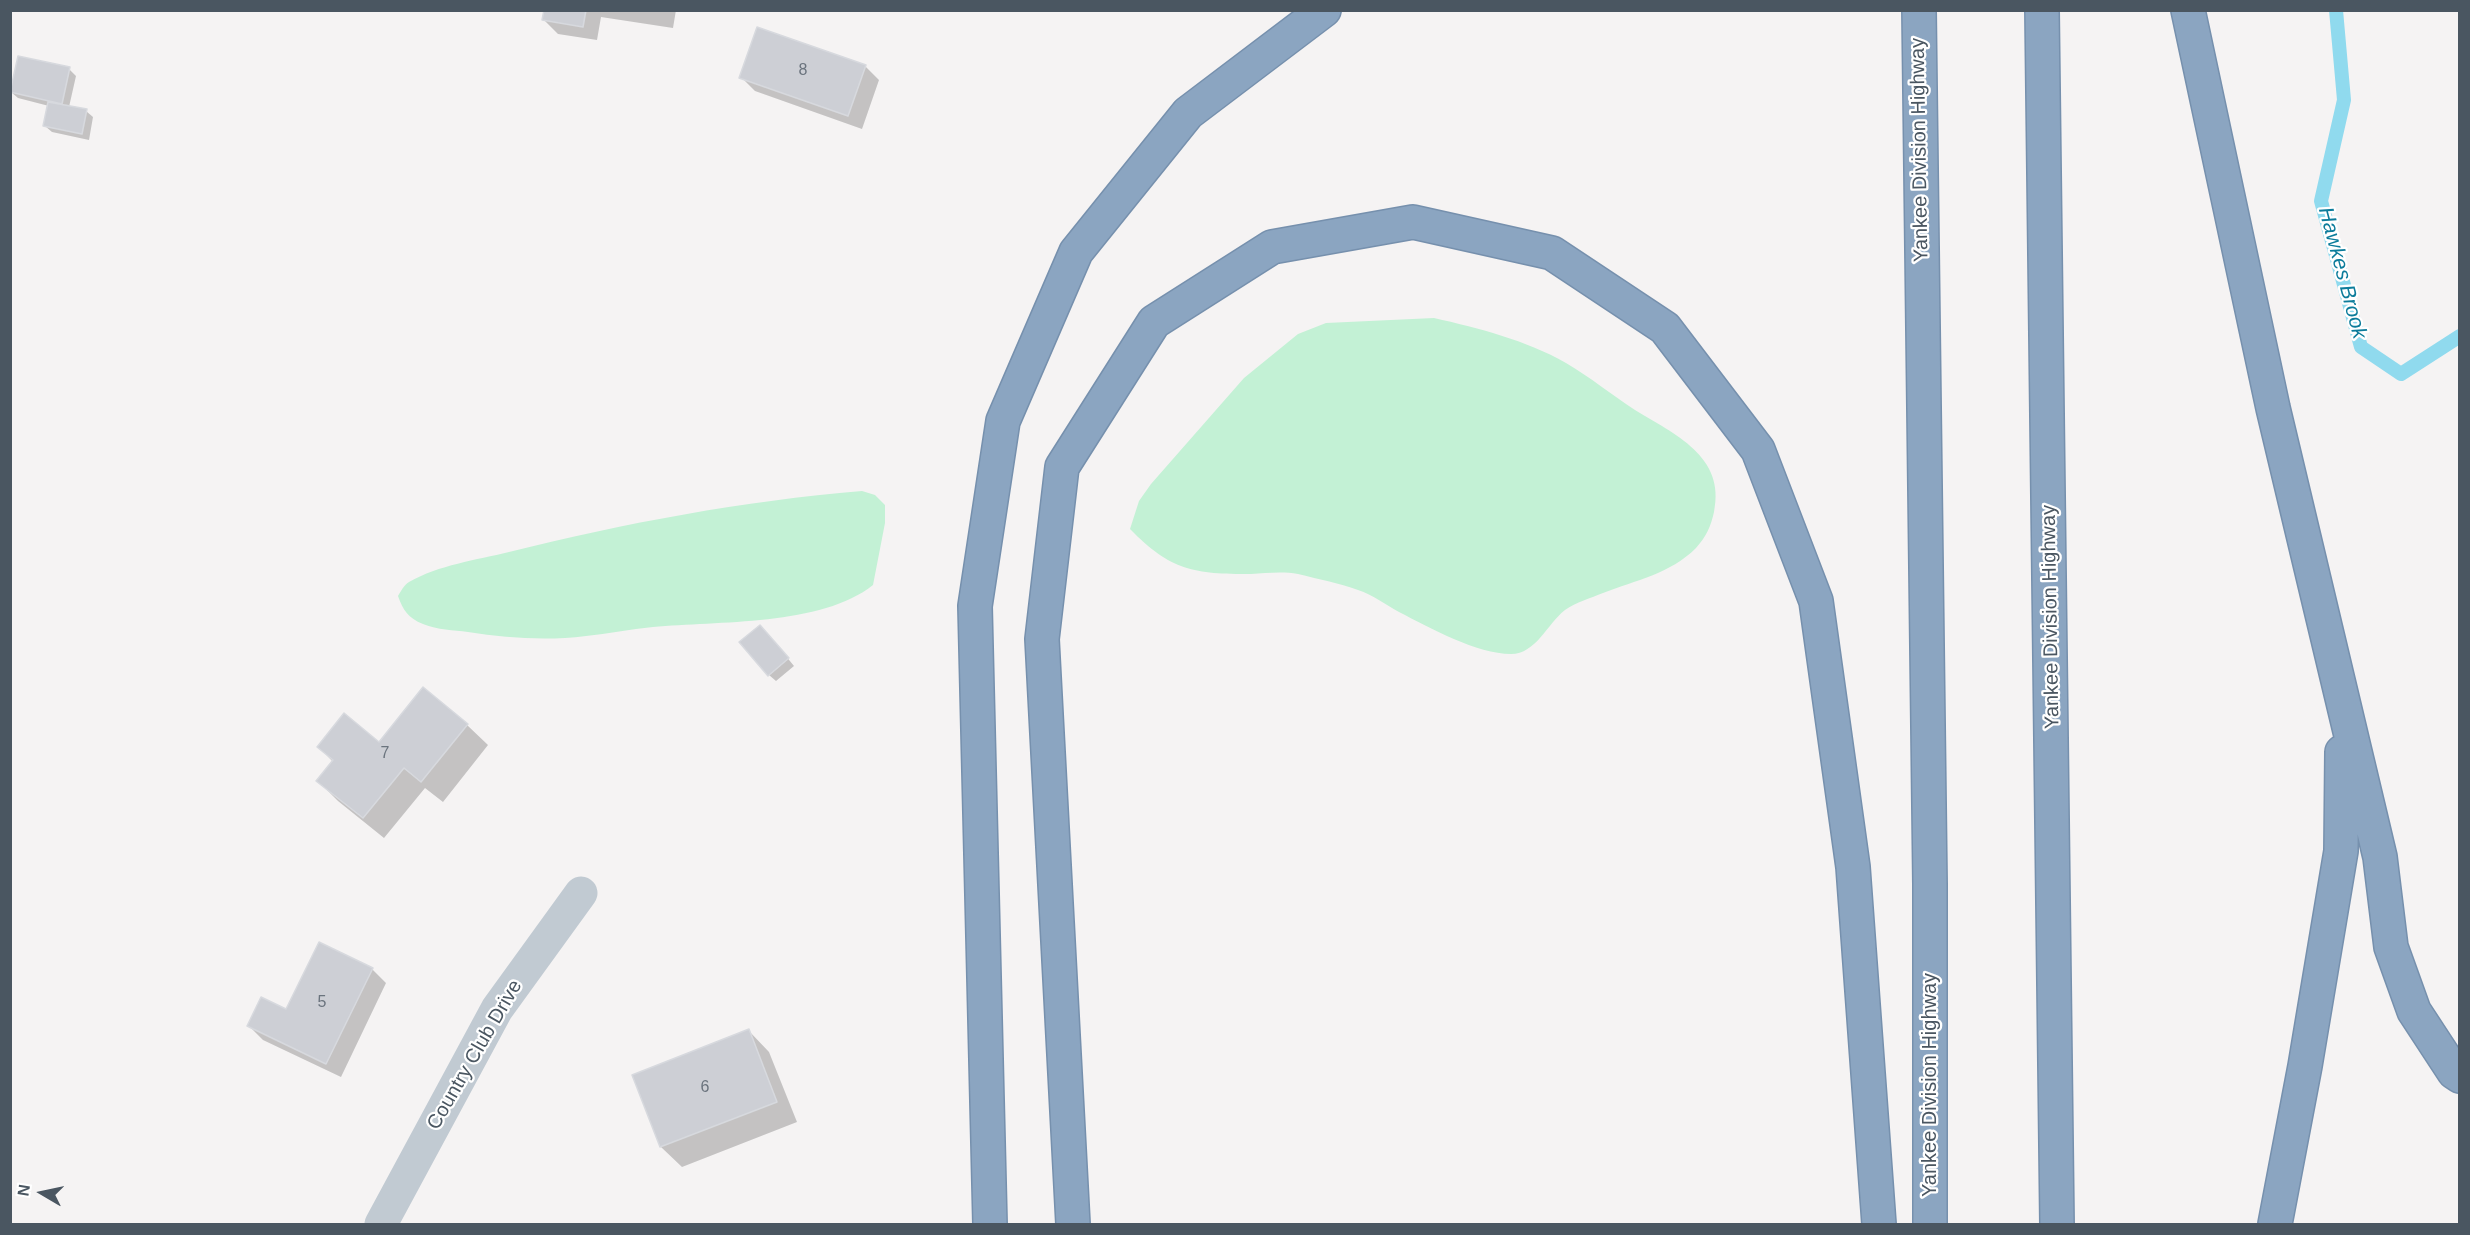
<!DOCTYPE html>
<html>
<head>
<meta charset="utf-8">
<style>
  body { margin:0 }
  #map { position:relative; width:2470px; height:1235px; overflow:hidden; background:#f5f3f3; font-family:Helvetica,sans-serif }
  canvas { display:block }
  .frame { position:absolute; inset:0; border:12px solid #4a5661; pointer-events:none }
  .north { position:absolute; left:12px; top:1163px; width:60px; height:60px; -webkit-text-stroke:4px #fff; paint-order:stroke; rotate:279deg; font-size:16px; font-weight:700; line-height:24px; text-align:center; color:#4a5661 }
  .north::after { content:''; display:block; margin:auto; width:21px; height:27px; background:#4a5661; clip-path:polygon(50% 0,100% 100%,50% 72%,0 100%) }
</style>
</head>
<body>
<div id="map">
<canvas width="2470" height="1235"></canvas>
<div class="frame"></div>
<div class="north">N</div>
</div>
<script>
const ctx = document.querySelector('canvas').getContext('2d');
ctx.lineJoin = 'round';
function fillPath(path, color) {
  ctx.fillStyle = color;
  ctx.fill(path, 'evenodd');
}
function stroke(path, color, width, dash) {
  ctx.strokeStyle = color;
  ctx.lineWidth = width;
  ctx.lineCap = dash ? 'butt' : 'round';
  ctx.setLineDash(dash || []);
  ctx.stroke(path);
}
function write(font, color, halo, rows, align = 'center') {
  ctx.font = font + ' Helvetica,sans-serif';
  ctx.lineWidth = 4.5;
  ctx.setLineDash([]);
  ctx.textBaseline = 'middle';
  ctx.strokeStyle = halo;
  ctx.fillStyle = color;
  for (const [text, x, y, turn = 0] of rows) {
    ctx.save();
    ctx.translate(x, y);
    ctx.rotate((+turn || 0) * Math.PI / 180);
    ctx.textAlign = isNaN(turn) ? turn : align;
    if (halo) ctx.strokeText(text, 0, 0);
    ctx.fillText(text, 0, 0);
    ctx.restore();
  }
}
fillPath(new Path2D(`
  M1434,318C1478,328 1526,340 1566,363C1590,377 1612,395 1635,410C1674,434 1726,456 1714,512C1711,526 1706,537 1696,548C1670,574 1636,580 1603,593C1591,598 1576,602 1565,610C1547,624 1536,654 1511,654C1477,654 1430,628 1399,612C1386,605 1373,595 1358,590C1339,583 1318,579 1298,574C1283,571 1266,573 1251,574C1194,574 1171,571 1130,529L1139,501L1151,484L1244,378L1298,334L1326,323Z
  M862,491L875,495L885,505V523L873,585C822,626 717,621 653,627C630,629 608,634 586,636C546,641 507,638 468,632C453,630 438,630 423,624C408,618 403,610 398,596C401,591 404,585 409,582C439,565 476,560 509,552C625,523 743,501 862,491Z`), '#c3f1d5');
fillPath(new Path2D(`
  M545,10H676L673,28L601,17L597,40L558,34L544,20Z
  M865,66L879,80L862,129L755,91L741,77Z
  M69,69L76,76L69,107L86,111L93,117L89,140L52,132L45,126L49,106L18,98L11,92Z
  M767,633L794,666L776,681L769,675Z
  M467,725L488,745L443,802L425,788L384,838L338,801L318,781L333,762L319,747L379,744Z
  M372,969L386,983L341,1077L263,1040L249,1026L287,1011Z
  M749,1031L769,1052L797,1122L682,1167L661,1147L634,1076Z`), '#0003');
stroke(new Path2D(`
  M2336,10L2344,100L2321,201L2361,347L2401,374L2460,336`), '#90daee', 14);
const building = new Path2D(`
  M544,10H586L583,27L542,20Z
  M757,27L866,65L848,116L739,78Z
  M18,56L70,67L62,104L10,92Z
  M48,102L87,109L82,134L43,126Z
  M760,625L789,658L768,676L739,642Z
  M423,687L468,724L421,782L404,768L363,818L316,781L333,760L317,747L344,713L379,742Z
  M319,942L373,968L326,1064L247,1026L261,997L286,1009Z
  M749,1029L777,1102L660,1147L632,1075Z`);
fillPath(building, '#cdcfd5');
stroke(building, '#d7d9de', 1.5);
const motorway = new Path2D(`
  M1919,10L1930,884V1224
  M2042,10L2057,1224
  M2188,10L2273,408L2380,857L2391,947L2414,1011L2454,1072L2460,1076
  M990,1224L975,606L1003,421L1076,252L1188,113L1324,10
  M1073,1224L1042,639L1062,467L1154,322L1272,247L1413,222L1552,253L1665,328L1758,450L1816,601L1853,867L1879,1224
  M2275,1224L2305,1066L2341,851L2342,752`);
stroke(motorway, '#7690ad', 36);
stroke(new Path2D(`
  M381,1224L497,1009L581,893`), '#c1cad2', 33);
stroke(motorway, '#8ba5c1', 33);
write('16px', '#6b747e', null, [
  ["8",803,71],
  ["7",385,754],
  ["5",322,1003],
  ["6",705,1088]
]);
write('20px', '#4a5661', '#fff', [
  ["Yankee Division Highway",1920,150,-91],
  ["Yankee Division Highway",2051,617,-91],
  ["Country Club Drive",475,1055,-60],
  ["Yankee Division Highway",1930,1085,-90]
]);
write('italic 21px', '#0c7c9b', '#fff', [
  ["Hawkes Brook",2342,273,75]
]);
</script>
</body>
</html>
